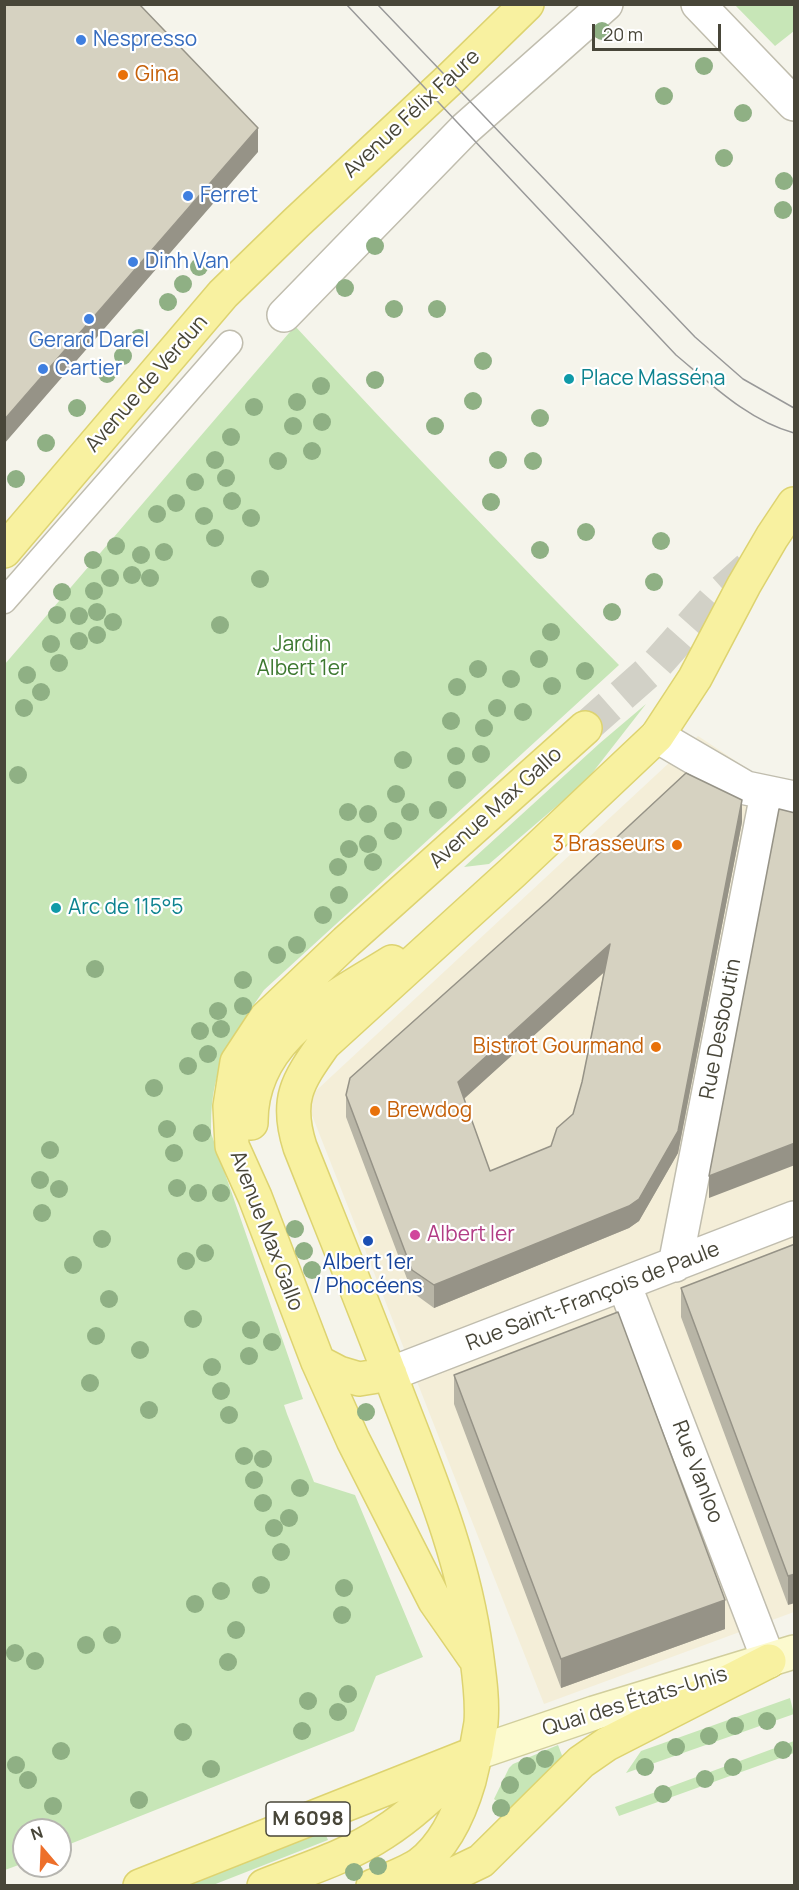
<!DOCTYPE html>
<html>
<head>
<meta charset="utf-8">
<style>
  body { margin:0 }
  #map { position:relative; width:799px; height:1890px; overflow:hidden; background:#f5f4eb; font-family:Manrope,sans-serif }
  canvas { display:block }
  .frame { position:absolute; inset:0; border:6px solid #484639; pointer-events:none }
  .north { position:absolute; left:12px; top:1818px; width:60px; height:60px; box-sizing:border-box; background:#fff; border:2px solid #b6b5b0; border-radius:50%; rotate:341deg; font-size:16px; font-weight:700; line-height:24px; text-align:center; color:#484639 }
  .north::after { content:''; display:block; margin:auto; width:21px; height:27px; background:#ed6f2a; clip-path:polygon(50% 0,100% 100%,50% 72%,0 100%) }
  .scale { position:absolute; left:592px; top:24px; width:129px; height:27px; box-sizing:border-box; border:3px solid #484639; border-top:0; padding-left:8px; font-size:18px; line-height:21px; white-space:nowrap; color:#484639; -webkit-text-stroke:4px #fff; paint-order:stroke }
</style>
</head>
<body>
<div id="map">
<canvas width="799" height="1890"></canvas>
<div class="frame"></div>
<div class="north">N</div>
<div class="scale">20 m</div>
</div>
<script>
const ctx = document.querySelector('canvas').getContext('2d');
ctx.lineJoin = 'round';
function fillPath(path, color) {
  ctx.fillStyle = color;
  ctx.fill(path, 'evenodd');
}
function stroke(path, color, width, dash) {
  ctx.strokeStyle = color;
  ctx.lineWidth = width;
  ctx.lineCap = dash ? 'butt' : 'round';
  ctx.setLineDash(dash || []);
  ctx.stroke(path);
}
function write(font, color, halo, rows, align = 'center') {
  ctx.font = font + ' Manrope,sans-serif';
  ctx.lineWidth = 4.5;
  ctx.setLineDash([]);
  ctx.textBaseline = 'middle';
  ctx.strokeStyle = halo;
  ctx.fillStyle = color;
  for (const [text, x, y, turn = 0] of rows) {
    ctx.save();
    ctx.translate(x, y);
    ctx.rotate((+turn || 0) * Math.PI / 180);
    ctx.textAlign = isNaN(turn) ? turn : align;
    if (halo) ctx.strokeText(text, 0, 0);
    ctx.fillText(text, 0, 0);
    ctx.restore();
  }
}
fillPath(new Path2D(`
  M698,736L754,773L794,782V1612L544,1704L306,1100Z`), '#f4eed8');
fillPath(new Path2D(`
  M735,5H794V31L775,46Z
  M295,326C401,441 509,554 619,665L264,990C242,1022 219,1056 213,1096C211,1108 211,1121 211,1133L303,1399L284,1405L287,1414L314,1482L355,1495L423,1657L376,1676L354,1731L60,1848V1830H24V1863L5,1870V664Z
  M646,704L586,781L489,864L464,867L600,743Z
  M790,1698L794,1714L626,1773L641,1751Z
  M794,1741V1753L619,1816L615,1807Z
  M558,1745L563,1758L510,1812L494,1799L509,1768L513,1764Z
  M324,1831L328,1840L213,1885H186Z`), '#c7e6b7');
stroke(new Path2D(`
  M585,728L656,665L718,595L755,562`), '#d2d1c7', 33, [33, 16]);
const service = new Path2D(`
  M4,601L230,343`);
const pedestrian = new Path2D(`
  M698,4L794,104
  M284,315L465,129L606,4`);
const minor = new Path2D(`
  M657,736L746,788L794,798
  M675,1265L767,794
  M624,1284L769,1661
  M390,1374L794,1218`);
const secondary = new Path2D(`
  M476,1753L594,1713L794,1652`);
const primary = new Path2D(`
  M4,551L223,294L296,223L449,80L527,4
  M251,1123C250,1038 330,1001 392,962
  M318,1362L339,1373L359,1379L390,1374
  M474,1657L435,1601L353,1440L318,1362L255,1197L232,1146L230,1106L237,1062L266,1018L346,942L585,728
  M140,1886L476,1753
  M264,1886C304,1870 347,1857 383,1833C413,1814 438,1789 464,1764
  M373,1886C388,1880 405,1874 419,1865C446,1845 460,1812 469,1781C474,1762 478,1743 481,1723C483,1699 479,1674 476,1651C464,1560 431,1481 398,1396C367,1313 333,1230 300,1147C285,1100 297,1082 324,1044L513,872L657,736L695,678L744,585L772,537L794,504
  M429,1886L481,1861L581,1762L607,1744L769,1661`);
stroke(service, '#c0bdae', 27);
stroke(pedestrian, '#c0bdae', 36);
stroke(minor, '#c0bdae', 36);
stroke(secondary, '#d1ce9d', 36);
stroke(primary, '#ddd370', 36);
stroke(service, '#fff', 24);
stroke(pedestrian, '#fff', 33);
stroke(minor, '#fff', 33);
stroke(secondary, '#fcface', 33);
stroke(primary, '#f8f1a0', 33);
stroke(new Path2D(`
  M346,4L676,355C712,385 749,421 794,433
  M377,4L695,337L743,379L794,408`), '#999', 1.5);
ctx.fillStyle = '#8fb084';
for (const [x, y] of [
  [602,31],
  [704,66],
  [664,96],
  [743,113],
  [724,158],
  [784,181],
  [783,210],
  [375,246],
  [199,267],
  [183,284],
  [345,288],
  [168,302],
  [394,309],
  [437,309],
  [139,338],
  [123,356],
  [483,361],
  [107,374],
  [375,380],
  [321,386],
  [473,401],
  [297,402],
  [254,407],
  [77,408],
  [540,418],
  [322,422],
  [293,426],
  [435,426],
  [231,437],
  [46,443],
  [312,451],
  [215,460],
  [498,460],
  [278,461],
  [533,461],
  [226,478],
  [16,479],
  [195,482],
  [232,501],
  [491,502],
  [176,503],
  [157,514],
  [204,516],
  [251,518],
  [586,532],
  [215,538],
  [661,541],
  [116,546],
  [540,550],
  [164,552],
  [141,555],
  [93,560],
  [132,575],
  [110,578],
  [150,578],
  [260,579],
  [654,582],
  [94,591],
  [62,592],
  [97,612],
  [612,612],
  [57,615],
  [79,616],
  [113,622],
  [220,625],
  [551,632],
  [97,635],
  [79,641],
  [51,644],
  [539,659],
  [59,663],
  [478,669],
  [585,671],
  [27,675],
  [511,679],
  [552,686],
  [457,687],
  [41,692],
  [24,708],
  [497,708],
  [523,712],
  [451,721],
  [484,728],
  [481,754],
  [456,756],
  [403,760],
  [18,775],
  [457,780],
  [396,794],
  [438,810],
  [348,812],
  [410,812],
  [368,814],
  [393,831],
  [368,844],
  [349,849],
  [373,862],
  [338,867],
  [339,895],
  [323,915],
  [297,945],
  [277,955],
  [95,969],
  [243,980],
  [243,1006],
  [218,1011],
  [221,1029],
  [200,1031],
  [208,1054],
  [188,1066],
  [154,1088],
  [167,1129],
  [202,1133],
  [50,1150],
  [174,1153],
  [40,1180],
  [177,1188],
  [59,1189],
  [198,1193],
  [221,1193],
  [42,1213],
  [295,1229],
  [102,1239],
  [304,1251],
  [205,1253],
  [186,1261],
  [73,1265],
  [312,1270],
  [109,1299],
  [193,1319],
  [251,1330],
  [96,1336],
  [272,1342],
  [140,1350],
  [249,1356],
  [212,1367],
  [90,1383],
  [221,1391],
  [149,1410],
  [366,1412],
  [229,1415],
  [244,1456],
  [263,1459],
  [254,1480],
  [300,1488],
  [263,1503],
  [289,1518],
  [274,1528],
  [281,1552],
  [261,1585],
  [344,1588],
  [221,1591],
  [195,1604],
  [342,1615],
  [236,1630],
  [112,1635],
  [86,1645],
  [15,1653],
  [35,1661],
  [228,1662],
  [348,1694],
  [308,1701],
  [338,1712],
  [767,1721],
  [735,1726],
  [302,1731],
  [183,1732],
  [709,1736],
  [676,1747],
  [783,1750],
  [61,1751],
  [545,1759],
  [16,1765],
  [527,1766],
  [645,1767],
  [733,1767],
  [211,1769],
  [705,1779],
  [28,1780],
  [510,1785],
  [663,1794],
  [139,1800],
  [53,1806],
  [501,1808],
  [378,1866],
  [354,1872]
]) {
  ctx.beginPath();
  ctx.arc(x, y, 9, 0, 2 * Math.PI);
  ctx.fill();
}
fillPath(new Path2D(`
  M742,822L678,1153L639,1221L629,1228L434,1308L412,1292L346,1117V1095ZM604,971L582,1082L573,1114L551,1146L490,1171L464,1099Z
  M795,1244L788,1605L681,1317V1288Z
  M454,1375L725,1629L561,1688L454,1404Z`), '#b8b5a6');
fillPath(new Path2D(`
  M258,128V152L4,444V420Z
  M742,800V822L678,1153L639,1221L629,1228L434,1308V1285L639,1199Z
  M610,944V967L458,1104V1082Z
  M795,1143V1165L709,1198V1176Z
  M795,1574V1603L788,1605V1576Z
  M725,1600V1629L561,1688V1659Z`), '#969387');
const building = new Path2D(`
  M4,4H139L258,128L4,420Z
  M686,773L742,800L678,1131L639,1199L629,1206L434,1285L412,1270L346,1095L350,1078L547,902ZM610,944L582,1082L573,1114L557,1128L551,1146L490,1171L458,1082Z
  M779,809L795,813V1143L709,1176Z
  M795,1244V1574L788,1576L681,1288Z
  M618,1312L725,1600L561,1659L454,1375Z`);
fillPath(building, '#d6d2c1');
stroke(building, '#969387', 1.5);
for (const [x, y, r, color] of [
  [81,40,6,"#3f7fe0"],
  [123,75,6,"#e8710a"],
  [188,196,6,"#3f7fe0"],
  [133,262,6,"#3f7fe0"],
  [89,319,6,"#3f7fe0"],
  [43,369,6,"#3f7fe0"],
  [569,379,6,"#0f9aa8"],
  [677,845,6,"#e8710a"],
  [56,908,6,"#0f9aa8"],
  [656,1047,6,"#e8710a"],
  [375,1111,6,"#e8710a"],
  [415,1235,6,"#d1479c"],
  [368,1241,6,"#1a4fb4"]
]) {
  const dot = new Path2D();
  dot.arc(x, y, r, 0, 2 * Math.PI);
  ctx.fillStyle = color;
  ctx.fill(dot);
  stroke(dot, '#fff', 2);
}
for (const [x, y, w] of [
  [308,1819,84]
]) {
  const box = new Path2D();
  box.roundRect(x - w / 2, y - 17, w, 34, 4.5);
  ctx.fillStyle = '#fff';
  ctx.fill(box);
  stroke(box, '#484639', 1.5);
}
write('bold 20px', '#484639', null, [
  ["M 6098",308,1819]
]);
write('21px', '#366cbe', '#fff', [
  ["Nespresso",93,40],
  ["Ferret",200,196],
  ["Dinh Van",145,262],
  ["Gerard Darel",89,341,"center"],
  ["Cartier",55,369]
], 'left');
write('21px', '#c56008', '#fff', [
  ["Gina",135,75],
  ["3 Brasseurs",665,845,"right"],
  ["Bistrot Gourmand",644,1047,"right"],
  ["Brewdog",387,1111]
], 'left');
write('21px', '#484639', '#fff', [
  ["Avenue Félix Faure",412,114,-43],
  ["Avenue de Verdun",147,384,-49],
  ["Avenue Max Gallo",496,808,-42],
  ["Rue Desboutin",721,1029,-79],
  ["Avenue Max Gallo",266,1231,69],
  ["Rue Saint-François de Paule",593,1297,-21],
  ["Rue Vanloo",697,1472,69],
  ["Quai des États-Unis",635,1702,-17]
]);
write('21px', '#0d838f', '#fff', [
  ["Place Masséna",581,379],
  ["Arc de 115°5",68,908]
], 'left');
write('21px', '#3c782f', '#fff', [
  ["Jardin",302,645],
  ["Albert 1er",302,669]
]);
write('21px', '#b23c85', '#fff', [
  ["Albert Ier",427,1235]
], 'left');
write('21px', '#164399', '#fff', [
  ["Albert 1er",368,1263],
  ["/ Phocéens",368,1287]
]);
</script>
</body>
</html>
